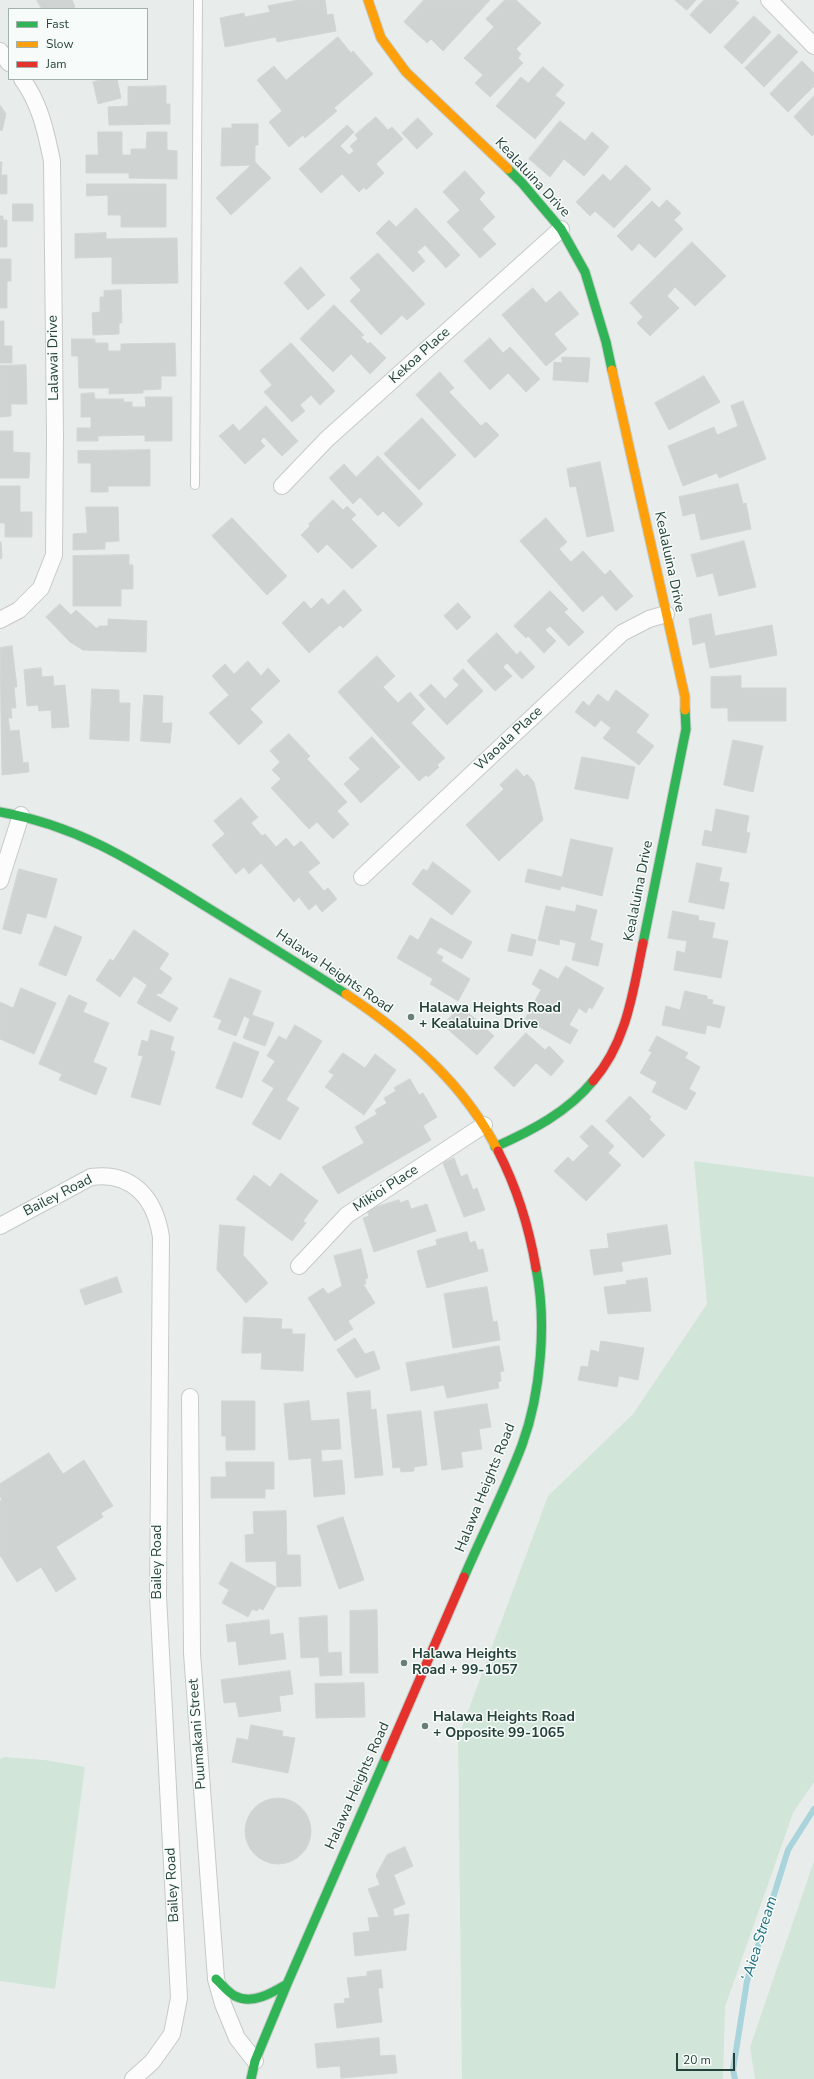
<!DOCTYPE html>
<html>
<head>
<meta charset="utf-8">
<style>
  body { margin:0 }
  #map { position:relative; width:814px; height:2079px; overflow:hidden; background:#e8edeb; font-family:"Nunito Sans",sans-serif }
  canvas { display:block }
  .legend { position:absolute; left:8px; top:8px; width:140px; height:72px; box-sizing:border-box; background:#f7fbf9; border:1px solid #a3b1ad; margin:0; padding:5px 7px; list-style:none; font-size:12px; color:#24423a }
  .legend li { display:flex; align-items:center; gap:8px; height:20px }
  .legend b { width:20px; border:1px solid #a3b1ad }
  .scale { position:absolute; left:676px; top:2053px; width:59px; height:18px; box-sizing:border-box; border:2px solid #24423a; border-top:0; padding-left:5px; font-size:12px; line-height:14px; white-space:nowrap; color:#24423a; -webkit-text-stroke:3px #f7fbf9; paint-order:stroke }
</style>
</head>
<body>
<div id="map">
<canvas width="814" height="2079"></canvas>
<ul class="legend">
<li><b style="height:5px;background:#30b455"></b>Fast</li>
<li><b style="height:5px;background:#ff9f0a"></b>Slow</li>
<li><b style="height:5px;background:#e5322d"></b>Jam</li>
</ul>
<div class="scale">20 m</div>
</div>
<script>
const ctx = document.querySelector('canvas').getContext('2d');
ctx.lineJoin = 'round';
function fillPath(path, color) {
  ctx.fillStyle = color;
  ctx.fill(path, 'evenodd');
}
function stroke(path, color, width, dash) {
  ctx.strokeStyle = color;
  ctx.lineWidth = width;
  ctx.lineCap = dash ? 'butt' : 'round';
  ctx.setLineDash(dash || []);
  ctx.stroke(path);
}
function write(font, color, halo, rows, align = 'center') {
  ctx.font = font + ' "Nunito Sans",sans-serif';
  ctx.lineWidth = 3;
  ctx.setLineDash([]);
  ctx.textBaseline = 'middle';
  ctx.strokeStyle = halo;
  ctx.fillStyle = color;
  for (const [text, x, y, turn = 0] of rows) {
    ctx.save();
    ctx.translate(x, y);
    ctx.rotate((+turn || 0) * Math.PI / 180);
    ctx.textAlign = isNaN(turn) ? turn : align;
    if (halo) ctx.strokeText(text, 0, 0);
    ctx.fillText(text, 0, 0);
    ctx.restore();
  }
}
fillPath(new Path2D(`
  M694,1161L814,1177V1782L793,1813L725,2007L723,2079H462L458,1738L548,1496L633,1414L707,1304Z
  M4,1757L45,1760L85,1767L55,1989L0,1981V1759Z
  M814,1861V2079H755L750,2047Z`), '#d1e6d8');
stroke(new Path2D(`
  M735,2079L733,2070L747,1981L788,1850L814,1809`), '#a9d4db', 6);
const building = new Path2D(`
  M37,0H72L75,7L71,9H42Z
  M299,0H325L327,15L333,14L336,31L277,42L276,37L225,47L220,18L244,13L245,17L270,12L268,6Z
  M424,0H490L443,51L431,39L427,43L404,22Z
  M505,0H516L541,23L516,49L521,54L518,58L523,63L490,97L475,83L483,75L464,58L494,27L486,19Z
  M675,0H696L687,10Z
  M704,0H735L739,3L710,34L690,15Z
  M754,16L771,32L742,64L724,47Z
  M779,34L798,52L764,87L745,68Z
  M338,37L351,53L353,51L373,74L334,108L337,111L305,138L303,135L289,147L269,122L282,111L257,80L274,66L286,80Z
  M802,61L814,73V86L788,112L770,94Z
  M543,67L564,85L555,95L565,103L535,139L496,106L521,77L528,83Z
  M105,79H117L121,98L98,104L93,82Z
  M166,86V104H170V124L109,125L108,107L128,106V87Z
  M814,96V134L812,136L794,117Z
  M0,105L6,114L2,131L0,130Z
  M376,117L388,130L392,127L403,139L376,164L384,173L366,190L364,187L359,192L342,174L321,193L299,169L347,125L354,132L340,146L349,155L354,151L350,146L358,139L355,135Z
  M418,118L433,134L417,149L402,133Z
  M560,121L585,141L592,132L609,147L584,176L564,159L550,177L529,159Z
  M232,124H258V145H255V162L271,178L231,215L216,198L251,165L221,166L222,128H232Z
  M98,132H122V155H131V149H146L147,132H167V150L177,151V179L129,178V173H86V155H98Z
  M0,162H2L1,175H7V194H0Z
  M626,165L651,189L614,228L595,211L590,216L576,202L603,174L610,181Z
  M465,171L485,193L479,199L495,217L482,229L496,244L480,258L447,222L460,210L443,192Z
  M87,184H166V227H121V215H108V195L87,196Z
  M667,200L681,213L674,220L683,229L655,258L639,243L632,251L617,236L652,201L659,208Z
  M13,204H33V221H13Z
  M416,208L460,255L446,268L425,245L417,252L425,261L413,272L376,233L389,220L396,227Z
  M0,216H3V220H7V247H0Z
  M106,233V239L177,238L178,283L112,284V257L75,258V234Z
  M692,242L726,276L695,306L675,287L667,296L679,308L650,336L637,323L643,317L630,303Z
  M378,253L425,304L407,320L402,315L381,335L350,301L361,290L350,278Z
  M0,259H11V281H7V308H0Z
  M301,267L325,295L308,310L284,283Z
  M533,288L546,303L560,291L579,314L554,334L567,349L546,366L502,315Z
  M121,290L122,323H119V334L93,335L92,313L100,312V297H104V291Z
  M334,305L364,335L361,337L368,344L370,342L386,358L370,374L351,354L333,372L300,339Z
  M0,321H4V346H12V363H0Z
  M490,338L503,353L510,347L540,379L526,392L508,373L490,390L464,361Z
  M72,339H95V343H108V351H121V344L175,343L176,376H161V389L143,390V393L109,394V388H79L78,356H72Z
  M291,343L335,391L320,405L311,395L300,405L305,411L292,422L264,392L272,385L260,371Z
  M562,357L590,358L588,382L553,380L554,362L562,363Z
  M26,365L27,404H11V416L0,417V366Z
  M440,372L454,388L449,392L481,426L486,422L499,435L475,458L416,395Z
  M704,376L720,402L669,430L655,403Z
  M94,393L95,399H124L123,402H132V407H146L145,397H172V441H145V435L98,436V441H77V428H91V417H81V394Z
  M743,401L766,459L719,478L717,473L683,486L668,446L714,427L717,435L738,426L731,406Z
  M266,406L298,441L282,456L264,437L260,441L265,446L245,464L219,436L233,424L239,431Z
  M422,418L456,455L419,490L384,454Z
  M0,431H13V452L30,453L29,478H0Z
  M150,450V486H108V492H91V463H78V451Z
  M378,456L423,504L399,527L383,511L378,516L360,497L353,504L329,478L344,464L356,477Z
  M600,462L614,531L587,537L576,486L570,487L567,469Z
  M738,484L743,504L746,503L751,529L701,540L695,513L683,516L679,497Z
  M0,486H20V512H32V537H5V523H0Z
  M333,500L343,510L347,506L356,515L351,519L377,546L352,569L327,544L318,553L301,535L310,526L309,524Z
  M86,507H118L119,541L105,542V549L73,550V534L87,533Z
  M232,518L287,576L267,595L212,536Z
  M546,518L567,542L559,549L571,562L583,551L605,575L610,570L633,596L616,611L602,595L583,612L520,541Z
  M744,541L756,587L719,596L713,573L697,577L691,555Z
  M0,542H1L2,558L0,559Z
  M129,555V565H133V589H121V606H73V556Z
  M344,590L362,610L343,628L340,625L309,653L282,623L304,601L311,609L322,598L328,605Z
  M550,591L568,609L564,612L584,632L569,646L550,626L545,630L556,641L544,653L528,636L526,638L514,626Z
  M458,603L471,617L457,630L444,616Z
  M60,604L71,615L76,610L96,628H98L99,626H108V619L147,621L146,652L83,650L70,642L46,617Z
  M711,614L715,636L772,625L777,655L710,668L705,642L693,645L689,619Z
  M497,633L517,655L520,651L535,667L522,679L507,663L503,667L512,676L495,691L467,661Z
  M12,646L17,687H14L16,708H11L12,718H8L10,731L19,730L23,763L28,762L29,772L2,775L0,648Z
  M377,656L395,676L383,687L398,703L410,692L425,709L411,723L445,758L437,765L439,767L428,777L426,775L419,781L338,692Z
  M248,661L261,676L268,668L280,681L250,709L263,722L239,745L209,713L229,695L212,676L225,664L234,674Z
  M41,668L42,677L53,676L54,686L65,685L69,727L52,728L51,710L39,711L38,705L27,706L24,670Z
  M463,669L483,691L447,725L419,695L431,684L445,699L459,685L453,679Z
  M741,676V688H786V721H728V708H711V677Z
  M92,689L119,690V703H130L129,741L90,739Z
  M616,690L649,715L636,732L654,746L639,765L603,738L611,728L601,720L595,727L575,712L583,701L589,706L598,694L608,702Z
  M144,695L163,696L162,723H172L170,743L141,741Z
  M289,734L310,756L307,759L347,802L337,811L349,824L333,839L317,822L309,829L271,788L281,779L272,770L280,762L270,751Z
  M372,737L400,767L361,803L344,784L360,769L349,758Z
  M733,740L763,746L753,792L724,785Z
  M582,757L635,767L628,799L575,789Z
  M517,769L524,777L527,774L534,782L543,820L499,861L466,825L504,789L500,785Z
  M241,798L258,817L251,823L262,836L265,834L276,847L286,838L294,847L301,841L320,863L308,872L324,891L328,888L337,899L322,912L316,904L309,910L299,897L294,902L261,863L249,874L244,867L236,874L212,845L225,834L214,821Z
  M716,809L749,816L746,832L750,833L746,853L702,845L705,830L712,832Z
  M571,839L613,848L602,896L561,886L560,890L525,882L528,869L562,877Z
  M433,862L471,891L452,915L412,884L423,869L427,871Z
  M697,863L722,868L719,881L729,883L724,909L689,902Z
  M19,869L57,879L46,918L27,913L21,934L3,929Z
  M577,905L597,910L590,940L603,944L598,966L572,960L576,943L560,939L559,945L538,940L546,906L575,912Z
  M673,911L699,916L698,920L715,923L712,938L728,941L721,978L674,970L677,951L685,953L687,941L668,938Z
  M431,918L472,942L462,959L440,947L436,953L443,957L441,961L470,979L458,1001L430,984L433,979L397,958L410,935L418,940Z
  M55,926L82,937L66,976L39,965Z
  M134,930L169,954L159,969L172,978L161,994L158,993L156,995L178,1008L170,1022L137,1003L147,985L134,976L120,997L96,980L110,959L113,961Z
  M512,934L536,940L532,956L508,951Z
  M566,966L604,988L592,1009L589,1007L586,1013L579,1008L569,1025L578,1030L570,1044L525,1019L541,990L532,984L540,969L558,979Z
  M230,978L261,991L252,1015L274,1023L265,1046L243,1038L250,1019L244,1016L236,1036L218,1029L222,1020L214,1017Z
  M21,988L56,1003L34,1054L0,1039V1002L13,1008Z
  M685,991L707,996V999L713,1000L712,1004L725,1007L720,1028L707,1025L705,1034L662,1025L666,1006L680,1010Z
  M69,995L87,1003L83,1012L109,1023L93,1062L107,1068L96,1095L59,1080L62,1074L39,1064Z
  M461,1006L494,1036L477,1055L443,1025Z
  M295,1025L322,1041L286,1100L299,1108L280,1140L252,1124L274,1088L262,1081L275,1061L267,1056L279,1036L286,1040Z
  M151,1030L174,1037L170,1050L175,1052L160,1105L131,1097L143,1056L138,1055L142,1040L148,1042Z
  M526,1033L545,1050L549,1046L564,1061L551,1076L536,1063L514,1087L494,1068Z
  M657,1036L688,1053L685,1058L700,1067L689,1089L696,1093L686,1110L652,1092L657,1082L640,1073L652,1052L649,1051Z
  M234,1042L259,1052L242,1098L216,1088Z
  M343,1053L365,1068L375,1054L396,1070L364,1115L325,1087L334,1075L329,1072Z
  M410,1079L419,1095L423,1093L437,1117L423,1126L431,1140L338,1194L322,1167L364,1143L355,1127L377,1114L375,1110L387,1103L384,1098L396,1091L394,1088Z
  M630,1096L651,1117L649,1119L665,1135L643,1158L606,1121Z
  M592,1125L614,1146L608,1153L621,1165L586,1201L554,1171L568,1157L573,1162L589,1146L580,1137Z
  M454,1158L461,1177L467,1174L473,1190L477,1188L485,1210L464,1217L443,1163Z
  M281,1173L318,1201L303,1221L306,1223L292,1241L236,1199L254,1175L270,1187Z
  M399,1200L400,1203L408,1200L411,1209L427,1204L436,1231L374,1252L363,1218L369,1216L367,1210Z
  M220,1225L245,1227L243,1255L268,1283L246,1303L217,1270Z
  M667,1225L671,1254L621,1262L623,1271L594,1275L590,1250L609,1248L607,1234Z
  M467,1232L470,1243L475,1241L478,1250L483,1249L488,1271L427,1288L417,1251L437,1245L436,1240Z
  M361,1249L368,1278L365,1279L366,1284H363L375,1303L348,1321L353,1329L335,1341L308,1298L323,1288L328,1294L342,1286L334,1256Z
  M117,1277L122,1292L85,1305L80,1290Z
  M647,1278L651,1311L608,1314L604,1287L627,1284L626,1281Z
  M487,1287L493,1322L497,1321L500,1340L453,1348L444,1294Z
  M244,1317L282,1319L281,1329H292V1334H305L303,1371L261,1369L262,1353H242Z
  M355,1338L365,1354L374,1351L380,1369L356,1378L337,1350Z
  M601,1341L644,1348L638,1380L619,1376L617,1387L578,1380L581,1366L588,1367L591,1350L599,1352Z
  M499,1346L504,1371L500,1372L501,1381L498,1382L499,1388L447,1398L444,1385L411,1391L406,1363Z
  M370,1391L371,1410L376,1409L383,1475L355,1478L347,1393Z
  M222,1401H255V1450H226V1436H222Z
  M309,1401L311,1421L339,1419L341,1449L321,1450L322,1462L342,1460L345,1494L314,1497L311,1458L289,1460L284,1404Z
  M487,1404L491,1427L479,1429L482,1449L461,1452L463,1467L442,1470L434,1412Z
  M421,1411L427,1465L414,1467V1471L401,1472L400,1467L393,1468L387,1415Z
  M49,1453L63,1474L84,1460L113,1506L101,1513L103,1517L56,1547L76,1579L56,1592L41,1567L17,1582L0,1555V1501L2,1500L0,1496V1484Z
  M226,1462H274V1489H265V1498H211V1477H226Z
  M286,1511L287,1555H300L301,1586L277,1587L276,1561L246,1562L245,1535L254,1534L253,1512Z
  M343,1517L364,1580L339,1589L317,1526Z
  M231,1562L276,1587L263,1610L259,1608L257,1611L252,1609L248,1617L222,1603L229,1590L219,1584Z
  M377,1610L378,1673H350V1611Z
  M327,1616L328,1653L341,1652L342,1675L320,1676L319,1657L301,1658L299,1618Z
  M269,1620L270,1635L283,1633L286,1659L239,1665L236,1641L228,1642L226,1625Z
  M290,1671L293,1694L279,1696L281,1711L239,1717L236,1702L224,1703L221,1680Z
  M364,1683L365,1717L316,1718L315,1684Z
  M251,1725L283,1731L282,1736L295,1738L288,1773L232,1762L237,1738L248,1740Z
  M245 1831a33 33 0 1 1 66 0a33 33 0 1 1-66 0Z
  M405,1847L413,1866L394,1875L405,1904L393,1909L394,1916L409,1914L406,1950L355,1956L353,1933L370,1931L368,1918L379,1917L368,1889L380,1885L376,1875L387,1855Z
  M381,1970L383,1988H378L382,2022L337,2028L334,2004L345,2003L344,1999L350,1998L347,1978L367,1976V1972Z
  M379,2038L380,2056L395,2055L397,2073L341,2078L340,2066L317,2068L315,2044Z`);
fillPath(building, '#cfd4d2');
stroke(building, '#d1d6d4', 1);
const lane = new Path2D(`
  M195,485L198,0`);
const street = new Path2D(`
  M769,0L814,46
  M0,51L9,63
  M282,486L327,439L561,229
  M0,620L19,610L41,588L54,555L55,435L52,161C46,132 40,103 22,79
  M362,877L622,633L649,619L666,614
  M0,881L21,815
  M0,1226L91,1177C132,1171 155,1198 161,1237L158,1596L179,1998L172,2034L152,2062L133,2079
  M299,1266L347,1215L484,1125
  M190,1397L192,1653L216,1979L223,2004L237,2038L255,2061`);
const fast = new Path2D(`
  M508,169L522,183L561,229L585,272L606,342L612,370
  M0,812C80,826 137,864 205,906C252,935 299,964 346,994
  M643,943L686,729L685,710
  M495,1147C531,1131 568,1112 593,1081
  M464,1577C483,1533 505,1490 522,1445C541,1393 547,1322 536,1268
  M216,1979C222,1984 227,1992 235,1996C252,2005 272,1993 287,1984
  M251,2079L255,2061L287,1984L386,1757`);
const slow = new Path2D(`
  M368,0L381,38L406,72L508,169
  M612,370L685,697V710
  M346,994C408,1036 464,1083 498,1151`);
const jam = new Path2D(`
  M593,1081C627,1042 633,991 643,943
  M498,1151C517,1188 529,1227 536,1268
  M386,1757L464,1577`);
stroke(lane, '#c5cac8', 10);
stroke(street, '#c5cac8', 18);
stroke(fast, '#c3cbc8', 11);
stroke(slow, '#c3cbc8', 11);
stroke(jam, '#c3cbc8', 11);
stroke(lane, '#fcfcfc', 8);
stroke(street, '#fcfcfc', 16);
stroke(fast, '#30b455', 9);
stroke(slow, '#ff9f0a', 9);
stroke(jam, '#e5322d', 9);
for (const [x, y, r, color] of [
  [411,1017,4,"#697e78"],
  [404,1663,4,"#697e78"],
  [425,1726,4,"#697e78"]
]) {
  const dot = new Path2D();
  dot.arc(x, y, r, 0, 2 * Math.PI);
  ctx.fillStyle = color;
  ctx.fill(dot);
  stroke(dot, '#f7fbf9', 1.5);
}
write('14px', '#24423a', '#f7fbf9', [
  ["Kealaluina Drive",532,178,47],
  ["Kekoa Place",420,356,-42],
  ["Lalawai Drive",54,358,-91],
  ["Kealaluina Drive",669,562,78],
  ["Waoala Place",509,739,-43],
  ["Kealaluina Drive",639,891,-79],
  ["Halawa Heights Road",334,972,34],
  ["Mikioi Place",386,1189,-33],
  ["Bailey Road",58,1196,-27],
  ["Halawa Heights Road",486,1488,-68],
  ["Bailey Road",158,1562,-90],
  ["Puumakani Street",198,1734,-94],
  ["Halawa Heights Road",358,1786,-66],
  ["Bailey Road",173,1885,-93]
]);
write('bold 14px', '#24423a', '#f7fbf9', [
  ["Halawa Heights Road",419,1009],
  ["+ Kealaluina Drive",419,1025],
  ["Halawa Heights",412,1655],
  ["Road + 99-1057",412,1671],
  ["Halawa Heights Road",433,1718],
  ["+ Opposite 99-1065",433,1734]
], 'left');
write('italic 15px', '#1c6f80', '#f7fbf9', [
  ["ʻAiea Stream",760,1940,-73]
]);
</script>
</body>
</html>
